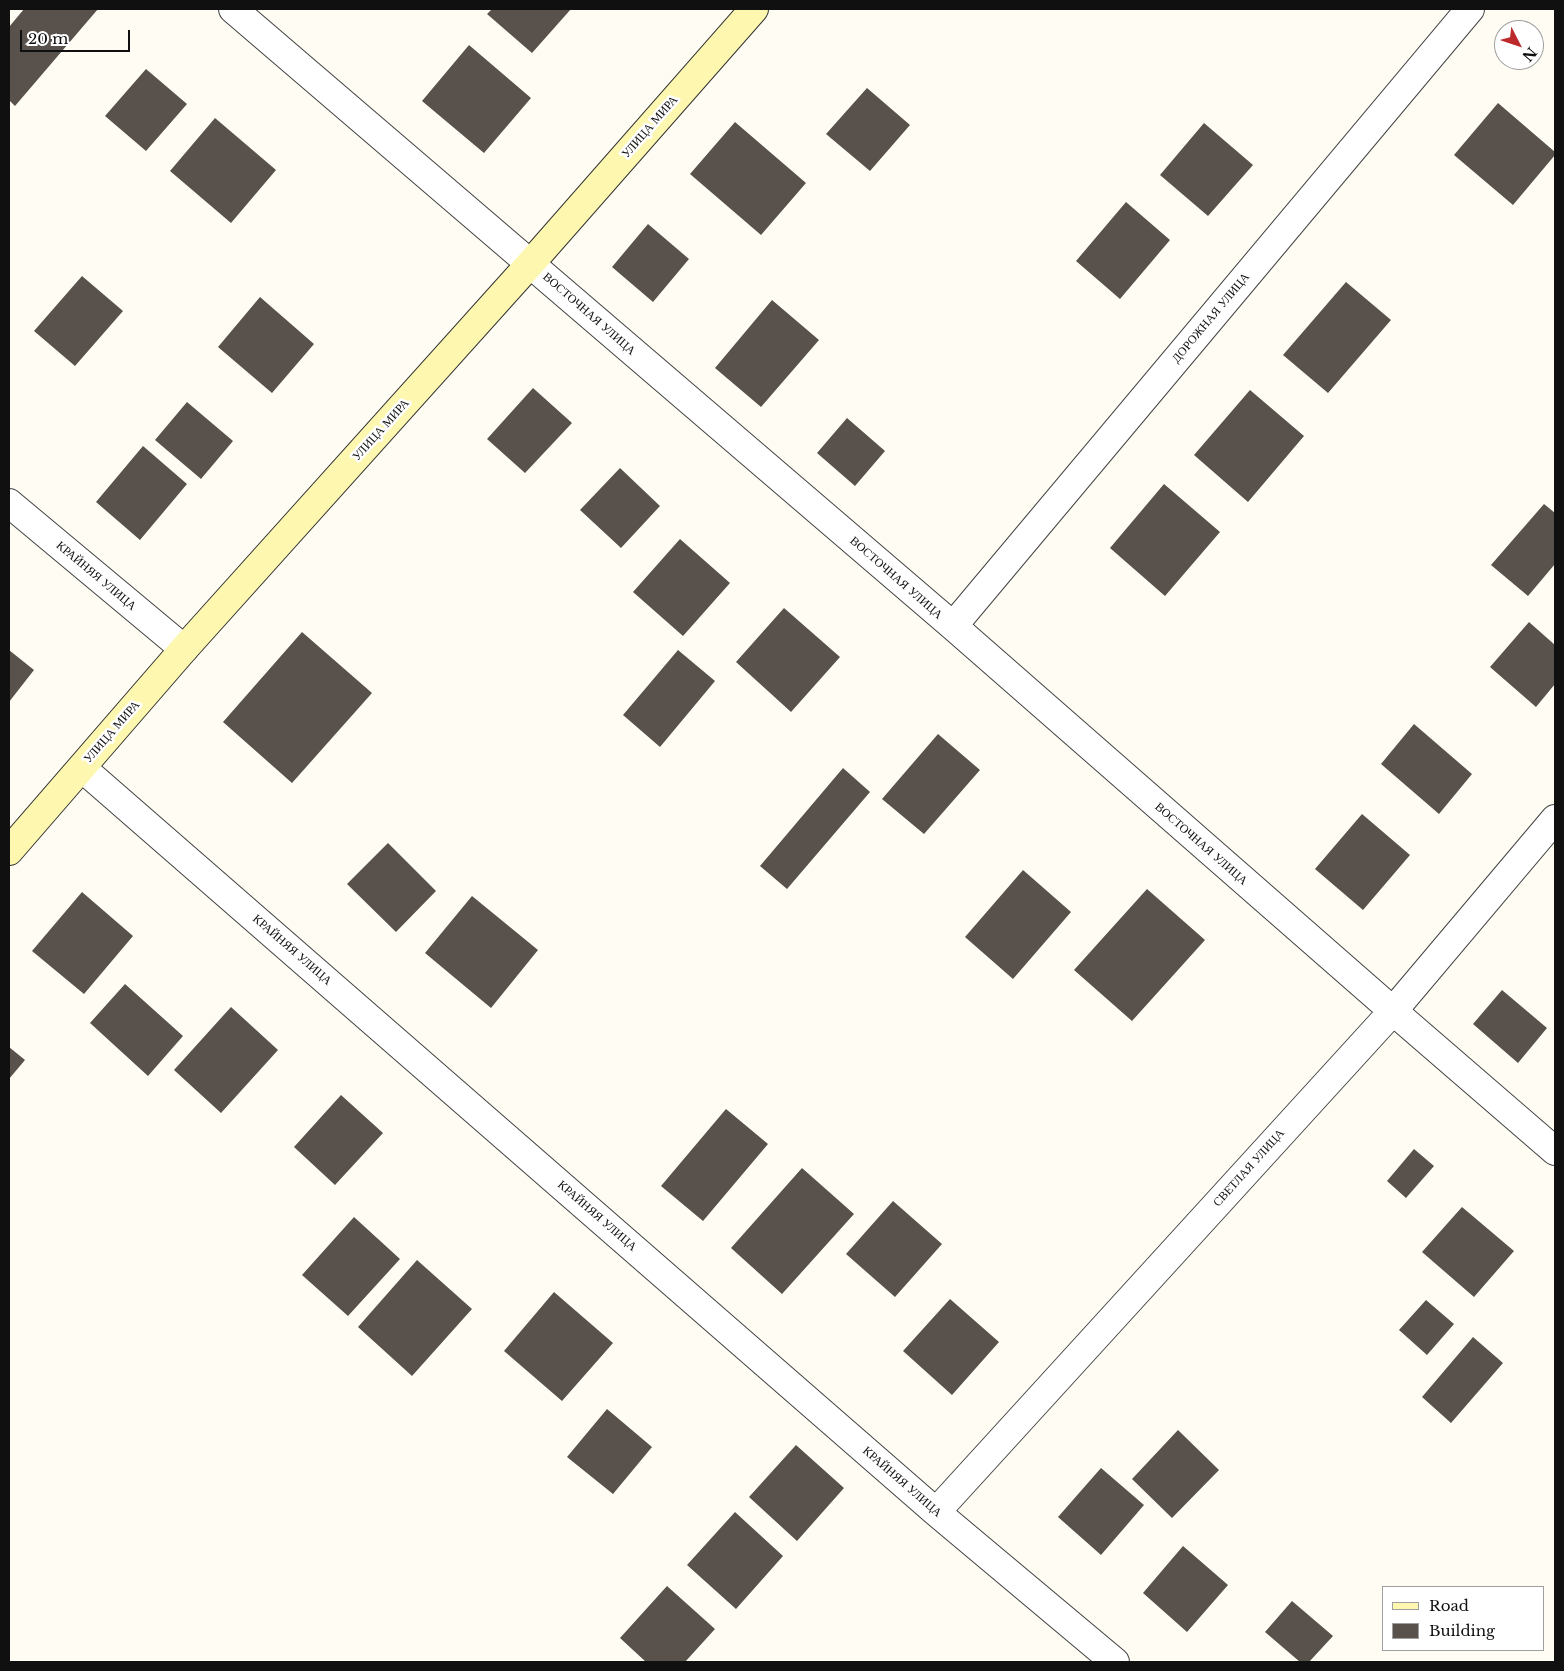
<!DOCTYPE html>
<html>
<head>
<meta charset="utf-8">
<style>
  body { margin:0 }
  #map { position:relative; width:1564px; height:1671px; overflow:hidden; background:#fffdf3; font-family:"Libre Baskerville",serif }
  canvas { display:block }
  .frame { position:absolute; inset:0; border:10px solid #101010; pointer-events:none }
  .legend { position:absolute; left:1382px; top:1586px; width:162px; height:65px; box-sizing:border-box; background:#fff; border:1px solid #9f9f9f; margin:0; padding:6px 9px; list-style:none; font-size:15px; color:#101010 }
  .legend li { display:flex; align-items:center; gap:10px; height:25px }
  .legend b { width:25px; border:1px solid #9f9f9f }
  .north { position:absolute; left:1494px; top:20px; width:50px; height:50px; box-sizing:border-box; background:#fff; border:1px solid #9f9f9f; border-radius:50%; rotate:131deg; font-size:14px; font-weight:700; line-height:20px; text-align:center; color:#101010 }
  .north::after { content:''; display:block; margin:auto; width:18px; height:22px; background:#bd2a2c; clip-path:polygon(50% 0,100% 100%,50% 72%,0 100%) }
  .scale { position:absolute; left:20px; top:30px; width:110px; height:22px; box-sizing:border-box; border:2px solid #101010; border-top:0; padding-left:6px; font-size:15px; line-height:18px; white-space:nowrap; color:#101010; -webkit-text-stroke:4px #fff; paint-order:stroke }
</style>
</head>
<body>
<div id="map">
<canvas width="1564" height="1671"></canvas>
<div class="frame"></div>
<ul class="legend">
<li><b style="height:6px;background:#fdf7b0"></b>Road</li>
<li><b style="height:14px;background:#58514c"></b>Building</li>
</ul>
<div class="north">N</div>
<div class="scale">20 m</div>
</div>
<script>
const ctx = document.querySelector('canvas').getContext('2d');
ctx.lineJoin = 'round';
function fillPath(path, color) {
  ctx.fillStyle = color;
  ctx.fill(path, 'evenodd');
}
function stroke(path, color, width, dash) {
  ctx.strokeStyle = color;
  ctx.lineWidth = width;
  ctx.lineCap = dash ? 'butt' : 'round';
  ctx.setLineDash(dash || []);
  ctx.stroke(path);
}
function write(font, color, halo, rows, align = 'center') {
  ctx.font = font + ' "Libre Baskerville",serif';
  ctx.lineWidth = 5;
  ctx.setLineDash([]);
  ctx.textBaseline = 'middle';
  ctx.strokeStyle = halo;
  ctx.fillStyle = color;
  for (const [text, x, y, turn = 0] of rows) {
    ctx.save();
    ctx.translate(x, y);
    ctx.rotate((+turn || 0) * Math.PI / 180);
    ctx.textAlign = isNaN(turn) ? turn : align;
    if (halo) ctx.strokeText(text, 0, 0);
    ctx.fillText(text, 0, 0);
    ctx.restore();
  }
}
fillPath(new Path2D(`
  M24,9H98L15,106L9,100V27Z
  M492,9H571L532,53L487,14Z
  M469,45L531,98L484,153L422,101Z
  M146,69L187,104L146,151L105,116Z
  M867,88L910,125L870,171L826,134Z
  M1498,103L1555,152V155L1513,205L1454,155Z
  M215,118L276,170L231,223L170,171Z
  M735,122L806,183L761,235L690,174Z
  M1204,123L1253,165L1208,216L1160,175Z
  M1126,202L1170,240L1120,299L1076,261Z
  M648,224L689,259L653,302L612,267Z
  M82,276L123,311L75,366L34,331Z
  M1346,282L1391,320L1328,393L1283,355Z
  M260,297L314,344L272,393L218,347Z
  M772,300L819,340L761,407L715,368Z
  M533,388L572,423L525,473L487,439Z
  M1250,390L1304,436L1248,502L1194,455Z
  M187,402L233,441L201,479L155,440Z
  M847,418L885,451L855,486L817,453Z
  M143,446L187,484L140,540L96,502Z
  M620,468L660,506L621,548L580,510Z
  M1164,484L1220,532L1165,596L1110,548Z
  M1544,504L1555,513V564L1528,596L1491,565Z
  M680,539L730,583L683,636L633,592Z
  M784,608L840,657L791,712L736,662Z
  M1529,622L1555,645V684L1536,707L1490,667Z
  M302,632L372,693L292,783L223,722Z
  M9,650L34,670L9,702Z
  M678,650L715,681L660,747L623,715Z
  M1414,724L1472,774L1439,814L1381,764Z
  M938,734L980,770L924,834L882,799Z
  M843,768L870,792L787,889L760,866Z
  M1362,814L1410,855L1363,910L1315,869Z
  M388,843L436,891L396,932L347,884Z
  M1023,870L1071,912L1013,979L965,937Z
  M1147,889L1205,940L1132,1021L1074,970Z
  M82,892L133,936L84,994L32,951Z
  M472,896L538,950L491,1008L425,953Z
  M125,984L183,1036L148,1076L90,1023Z
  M1502,990L1547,1028L1518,1063L1473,1024Z
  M231,1007L278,1050L221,1113L174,1070Z
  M9,1047L25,1060L9,1079Z
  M341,1095L383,1133L335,1185L294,1147Z
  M726,1109L768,1144L703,1221L661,1186Z
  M1414,1149L1434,1166L1406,1198L1387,1181Z
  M802,1168L854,1214L782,1294L731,1248Z
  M893,1201L942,1244L895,1297L846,1254Z
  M1462,1207L1514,1251L1474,1297L1422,1252Z
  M354,1217L400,1259L348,1316L302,1275Z
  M417,1260L472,1309L412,1376L358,1327Z
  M554,1292L613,1343L562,1401L504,1351Z
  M950,1299L999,1342L952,1395L903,1351Z
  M1426,1300L1454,1324L1427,1355L1399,1330Z
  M1473,1337L1503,1363L1451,1423L1422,1397Z
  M607,1409L652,1447L613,1494L567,1457Z
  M1178,1430L1219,1470L1172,1518L1132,1479Z
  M796,1445L844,1488L797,1541L749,1497Z
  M1101,1468L1144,1505L1101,1555L1058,1517Z
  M735,1512L783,1556L736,1609L687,1565Z
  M1183,1546L1228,1585L1187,1632L1143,1593Z
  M667,1586L715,1629L685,1662H646L620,1638Z
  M1292,1601L1333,1636L1309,1662H1300L1265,1632Z`), '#58514c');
const street = new Path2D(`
  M233,9L953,626L1393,1011L1555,1151
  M9,503L184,649
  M953,626L1470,9
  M82,768L936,1512L1115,1662
  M936,1512L1393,1011L1555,819`);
const secondary = new Path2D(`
  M9,851L184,649L530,264L754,9`);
stroke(street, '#434343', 30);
stroke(secondary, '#323232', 30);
stroke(street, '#fff', 28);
stroke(secondary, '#fdf7b0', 28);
write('12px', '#101010', '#fff', [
  ["УЛИЦА МИРА",650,127,-49],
  ["ВОСТОЧНАЯ УЛИЦА",589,314,41],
  ["ДОРОЖНАЯ УЛИЦА",1211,318,-50],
  ["УЛИЦА МИРА",381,430,-48],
  ["КРАЙНЯЯ УЛИЦА",96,576,40],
  ["ВОСТОЧНАЯ УЛИЦА",896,578,41],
  ["УЛИЦА МИРА",112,732,-49],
  ["ВОСТОЧНАЯ УЛИЦА",1201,844,41],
  ["КРАЙНЯЯ УЛИЦА",292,950,41],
  ["СВЕТЛАЯ УЛИЦА",1249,1168,-48],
  ["КРАЙНЯЯ УЛИЦА",597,1216,41],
  ["КРАЙНЯЯ УЛИЦА",902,1482,41]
]);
</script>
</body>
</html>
